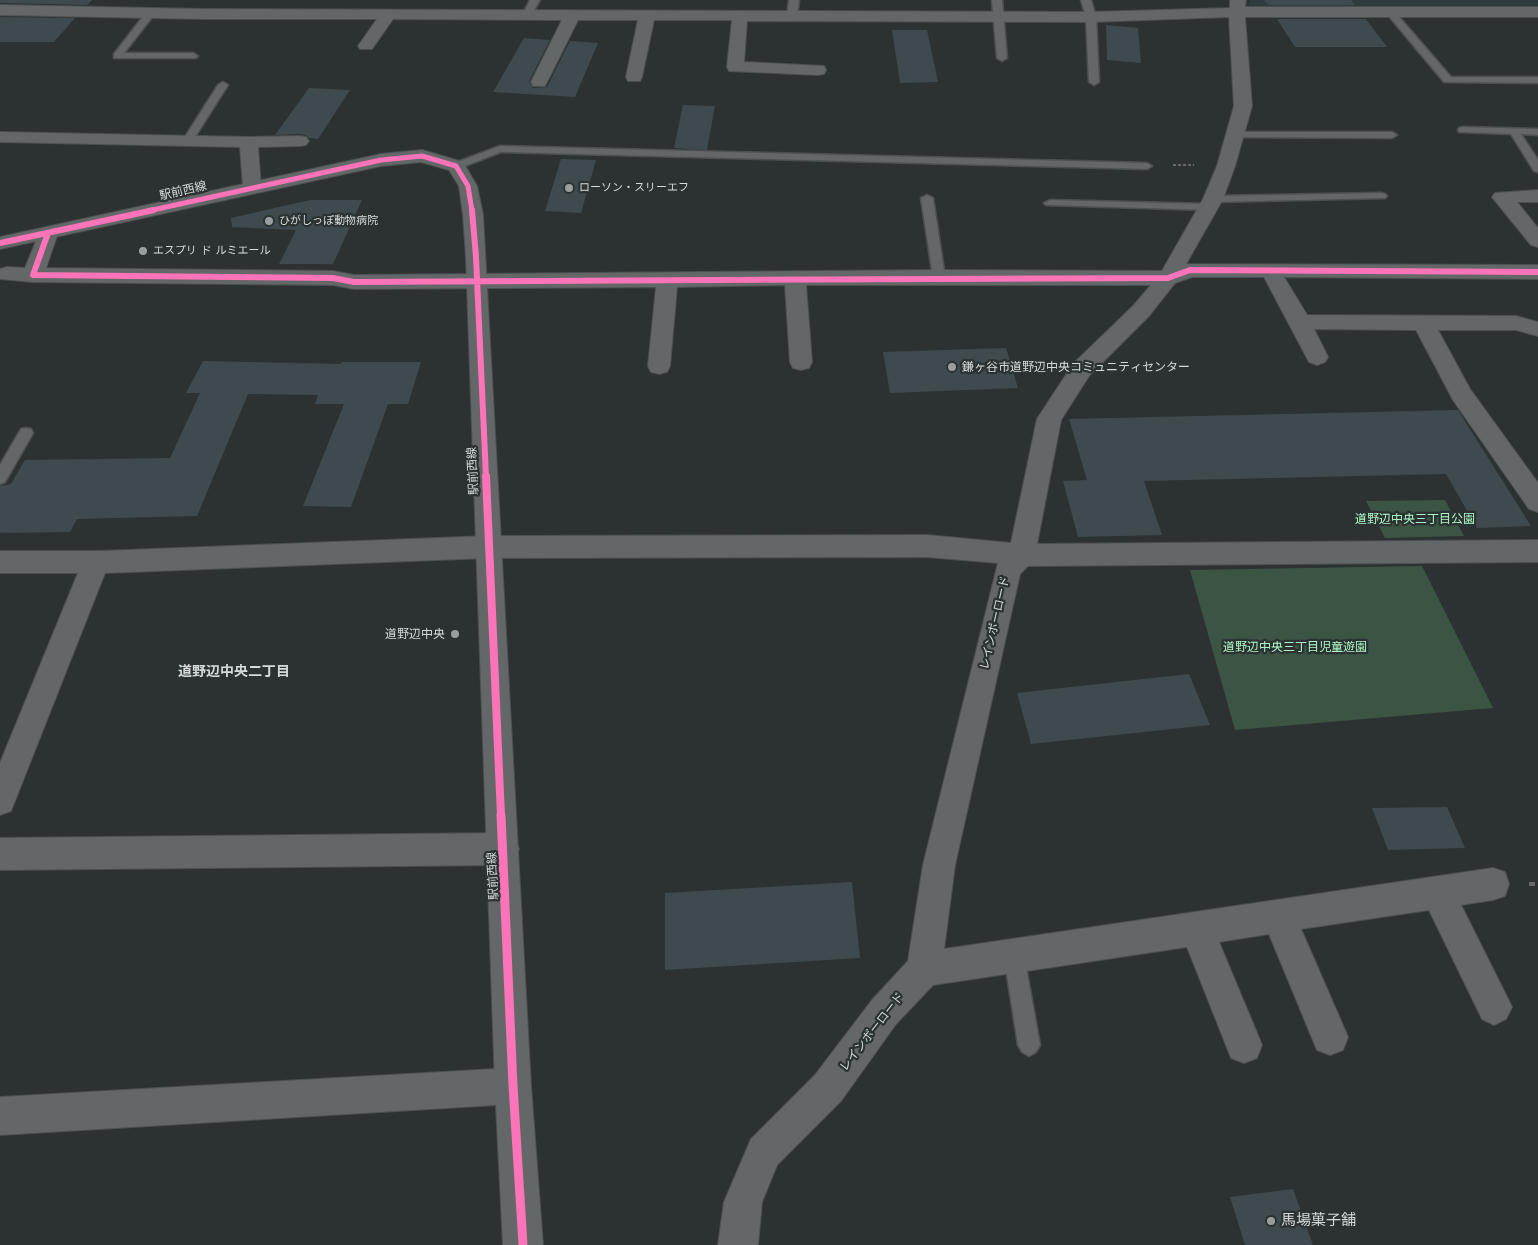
<!DOCTYPE html>
<html>
<head>
<meta charset="utf-8">
<style>
  body { margin:0 }
  canvas { display:block; background:#2c3131 }
</style>
</head>
<body>
<canvas width="1538" height="1245"></canvas>
<script>
const ctx = document.querySelector('canvas').getContext('2d');
ctx.lineJoin = 'round';
function fillPath(path, color) {
  ctx.fillStyle = color;
  ctx.fill(path, 'evenodd');
}
function stroke(path, color, width, dash) {
  ctx.strokeStyle = color;
  ctx.lineWidth = width;
  ctx.lineCap = dash ? 'butt' : 'round';
  ctx.setLineDash(dash || []);
  ctx.stroke(path);
}
function write(font, color, halo, rows, align = 'center') {
  ctx.font = font + ' "Work Sans","Noto Sans JP",sans-serif';
  ctx.lineWidth = 4.5;
  ctx.setLineDash([]);
  ctx.textBaseline = 'middle';
  ctx.strokeStyle = halo;
  ctx.fillStyle = color;
  for (const [text, x, y, turn = 0] of rows) {
    ctx.save();
    ctx.translate(x, y);
    ctx.rotate((+turn || 0) * Math.PI / 180);
    ctx.textAlign = isNaN(turn) ? turn : align;
    if (halo) ctx.strokeText(text, 0, 0);
    ctx.fillText(text, 0, 0);
    ctx.restore();
  }
}
fillPath(new Path2D(`
  M1250,0H1538V8L1263,9L1249,5Z`), '#2e3c3d');
fillPath(new Path2D(`
  M1445,500L1464,536L1385,538L1366,501Z
  M1422,566L1493,708L1235,730L1190,570Z`), '#3c5444');
fillPath(new Path2D(`
  M0,0H92L87,5L0,3Z
  M1264,0H1351L1355,5H1268Z
  M0,17L75,18L54,42H0Z
  M1277,19H1366L1387,47H1295Z
  M1106,25L1138,28L1141,63L1107,60Z
  M892,30H927L938,82L900,83Z
  M524,38L550,40L529,81L533,88L547,87L570,41L598,43L575,97L493,92Z
  M309,88L350,90L318,139L309,138L306,135L300,134L275,135Z
  M683,105L715,106L707,150L674,148Z
  M561,159L596,160L581,213L545,211Z
  M310,200H362L333,264H279L296,230L232,227L231,218Z
  M1006,348L1018,388L890,393L883,352Z
  M203,361L341,364V362H421L408,404H388L351,507L303,506L344,404H315L318,395L248,394L197,516L77,519L70,532L0,533V486L11,484L25,460L170,458L200,393H186Z
  M1458,410L1531,526L1477,528L1446,474L1144,481L1162,535L1078,537L1063,481L1087,480L1069,419Z
  M1189,674L1210,725L1031,744L1017,693Z
  M1447,807L1465,848L1388,850L1372,808Z
  M852,882L860,958L665,970V893Z
  M1293,1189L1313,1245H1245L1230,1197Z`), '#3e4a4e');
const service = new Path2D(`
  M530,0H540L531,16H525L523,14Z
  M789,0H799L797,16L792,19L787,16Z
  M992,0H1002L1007,58L1002,61L997,58Z
  M1081,0H1091L1096,17L1099,82L1094,85L1089,82L1086,17Z
  M151,9L156,12L124,53H193L198,56L196,58H114V54L148,10Z
  M1391,10L1394,11L1451,77H1538V83L1444,82L1388,15L1386,13Z
  M223,82L228,85L193,140L188,143L184,142L183,140L218,85Z
  M1463,127L1538,129V135L1521,134L1538,160V172L1534,171L1511,134L1459,132L1458,130L1459,128Z
  M1234,132H1392L1397,135L1392,138L1230,137L1229,135Z
  M500,146L1147,163L1152,166L1147,169L501,152L460,168H452L451,166L452,164Z
  M1381,193L1385,194L1387,196L1385,198L1213,202L1207,199L1213,196Z
  M927,195L933,198L945,277L939,281L933,277L921,198Z
  M1050,200L1209,204L1215,207L1209,210L1046,205L1044,203Z
  M26,428L31,429L33,433L5,482L0,484V465L21,429Z
  M1014,946L1021,949L1024,956L1040,1045L1036,1052L1029,1056L1022,1052L1018,1045L1004,956L1007,949Z`);
const minor = new Path2D(`
  M1230,0H1246L1245,7H1538V17H1245L1252,106L1235,166L1223,199L1186,264L1538,265V279L1284,277L1307,315L1516,316L1538,322V336L1516,330H1438L1470,389L1538,483V512L1529,509L1453,400L1416,330L1314,329L1328,357L1325,362L1317,365L1309,362L1264,277H1192L1175,283L1149,316L1089,376L1061,420L1037,544L1538,540V562L1028,566L1020,574L955,865L944,949L1493,868L1505,872L1509,884L1505,896L1493,900L1461,905L1512,1007L1506,1019L1494,1025L1482,1019L1429,910L1301,929L1348,1037L1343,1050L1330,1055L1317,1050L1269,934L1219,942L1262,1045L1257,1058L1244,1063L1231,1058L1187,947L933,985L896,1024L841,1101L777,1165L762,1202L758,1245H718L724,1202L751,1139L815,1075L872,1000L908,961L923,865L998,563L927,557L488,558L105,573L11,811L0,815V763L78,573H0V551H101L488,536L927,535L1011,543L1037,419L1073,364L1133,306L1151,285H806L812,362L809,368L801,370L793,368L790,362L785,285L677,287L670,366L667,372L659,374L651,372L648,366L656,287L354,289L333,285L33,282L0,279V269L7,267L25,268L41,229L48,227L55,229L58,233L46,268L333,271L354,275L939,270L1162,271L1203,199L1217,166L1234,106L1229,17L1091,22L747,21L744,62L824,66L826,70L824,74L818,75L729,71L727,67L732,20H654L642,77L640,81H628L626,77L638,20H578L545,86H533L531,82L562,20L393,19L372,49H360L358,46L377,19H203L0,15V5L203,9L1091,12L1230,8Z
  M0,132L249,137L300,136L306,137L309,141L306,145L300,146L258,147L261,187L259,191L252,193L245,191L243,187L240,147L0,142Z
  M1538,190V202H1517L1538,228V247L1531,245L1492,197L1495,193Z
  M503,833L514,838L519,849L514,860L503,865L0,870V838Z
  M513,1068L526,1073L531,1086L526,1099L513,1104L0,1135V1097Z`);
const tertiary = new Path2D(`
  M422,150L463,162L477,186L483,215L531,1086L543,1245H503L495,1086L466,257L463,215L459,186L449,170L421,162L381,166L0,249V237L381,154Z`);
stroke(service, '#4b4f4f', 3);
stroke(minor, '#4b4f4f', 2);
stroke(tertiary, '#4b4f4f', 2);
stroke(new Path2D(`
  M1173,165H1194`), '#666869', 2, [3, 2]);
stroke(new Path2D(`
  M1529,884H1538`), '#666869', 4, [6, 3]);
fillPath(service, '#646767');
fillPath(minor, '#646767');
fillPath(tertiary, '#646767');
stroke(new Path2D(`
  M148,211L381,160L422,156L456,166L468,186L472,211`), '#fb73b8', 5);
stroke(new Path2D(`
  M472,210L476,257L486,477
  M48,233L33,275L333,278L354,282C625,282 897,277 1168,278L1190,270L1538,272
  M0,243L154,210`), '#fb73b8', 6);
stroke(new Path2D(`
  M486,476L501,816`), '#fb73b8', 8);
stroke(new Path2D(`
  M501,815L513,1086L523,1245`), '#fb73b8', 9);
for (const [x, y, r, color] of [
  [569,188,5,"#9a9e9e"],
  [269,221,5,"#9a9e9e"],
  [143,251,5,"#9a9e9e"],
  [952,367,5,"#9a9e9e"],
  [455,634,5,"#9a9e9e"],
  [1271,1221,5,"#9a9e9e"]
]) {
  const dot = new Path2D();
  dot.arc(x, y, r, 0, 2 * Math.PI);
  ctx.fillStyle = color;
  ctx.fill(dot);
  stroke(dot, '#2b3232', 2);
}
write('11px', '#d5d9d9', '#2b3232', [
  ["ローソン・スリーエフ",579,188],
  ["ひがしっぽ動物病院",279,221],
  ["エスプリ ド ルミエール",153,251]
], 'left');
write('12px', '#d5d9d9', '#2b3232', [
  ["駅前西線",183,191,-13],
  ["駅前西線",473,471,-93],
  ["レインボーロード",995,623,-77],
  ["駅前西線",493,876,-93],
  ["レインボーロード",872,1032,-52]
]);
write('12px', '#d5d9d9', '#2b3232', [
  ["鎌ヶ谷市道野辺中央コミュニティセンター",962,367],
  ["道野辺中央",445,634,"right"]
], 'left');
write('12px', '#b0f7c7', '#2b3232', [
  ["道野辺中央三丁目公園",1415,519],
  ["道野辺中央三丁目児童遊園",1295,647]
]);
write('bold 14px', '#d5d9d9', '#2b3232', [
  ["道野辺中央二丁目",234,672]
]);
write('15px', '#d5d9d9', '#2b3232', [
  ["馬場菓子舗",1281,1221]
], 'left');
</script>
</body>
</html>
